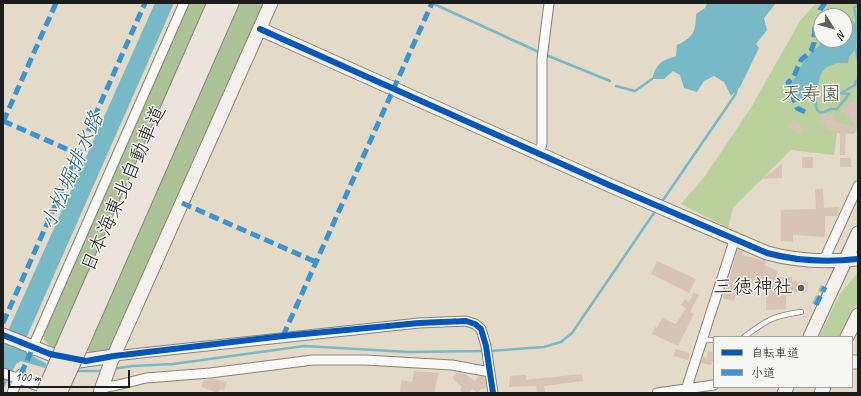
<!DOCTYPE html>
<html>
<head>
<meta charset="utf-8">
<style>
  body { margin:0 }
  #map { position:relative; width:861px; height:396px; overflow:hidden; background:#e4dac8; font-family:Caveat,"Klee One",sans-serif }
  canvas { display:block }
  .frame { position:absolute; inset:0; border:4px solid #1c1c1c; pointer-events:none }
  .legend { position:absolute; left:713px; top:336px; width:140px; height:52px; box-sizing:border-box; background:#f6f6f2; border:1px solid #9f9f9c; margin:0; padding:5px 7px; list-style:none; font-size:12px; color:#1c1c1c }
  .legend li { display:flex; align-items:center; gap:8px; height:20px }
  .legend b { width:20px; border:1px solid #9f9f9c }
  .north { position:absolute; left:813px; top:8px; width:40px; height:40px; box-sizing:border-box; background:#f6f6f2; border:1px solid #9f9f9c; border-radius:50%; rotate:127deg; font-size:11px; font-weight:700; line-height:16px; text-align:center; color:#1c1c1c }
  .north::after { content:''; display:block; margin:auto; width:14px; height:18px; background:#625e58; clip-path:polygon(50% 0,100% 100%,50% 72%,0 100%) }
  .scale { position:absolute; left:8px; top:370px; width:122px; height:18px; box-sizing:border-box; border:2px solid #1c1c1c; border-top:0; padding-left:5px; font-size:12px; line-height:14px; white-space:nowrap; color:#1c1c1c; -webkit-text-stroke:3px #f6f6f2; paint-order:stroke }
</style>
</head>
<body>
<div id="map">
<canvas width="861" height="396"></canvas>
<div class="frame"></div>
<ul class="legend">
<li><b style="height:5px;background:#0057b8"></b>自転車道</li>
<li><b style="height:5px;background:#3a94d4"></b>小道</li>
</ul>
<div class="north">N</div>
<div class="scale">100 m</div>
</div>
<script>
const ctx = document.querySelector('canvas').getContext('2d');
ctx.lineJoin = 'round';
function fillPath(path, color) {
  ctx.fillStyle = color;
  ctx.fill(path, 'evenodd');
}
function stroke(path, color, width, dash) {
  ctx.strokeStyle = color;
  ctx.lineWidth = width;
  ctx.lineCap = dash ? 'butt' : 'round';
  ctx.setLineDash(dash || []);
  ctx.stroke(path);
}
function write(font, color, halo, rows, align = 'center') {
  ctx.font = font + ' Caveat,"Klee One",sans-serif';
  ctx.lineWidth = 3;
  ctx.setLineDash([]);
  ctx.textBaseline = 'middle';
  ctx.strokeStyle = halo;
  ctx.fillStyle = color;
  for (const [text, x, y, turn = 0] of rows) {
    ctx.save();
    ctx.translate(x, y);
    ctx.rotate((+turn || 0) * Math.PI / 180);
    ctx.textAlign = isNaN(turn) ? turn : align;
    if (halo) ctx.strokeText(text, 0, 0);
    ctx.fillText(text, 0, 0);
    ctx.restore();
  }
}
fillPath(new Path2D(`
  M816,3H858V130L853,134L837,133L834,155L791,150L733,208L728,228L681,204L705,176L752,106L800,21ZM821,16H845V40H821Z
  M858,272V301L841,337H819L840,294Z`), '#bad19e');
fillPath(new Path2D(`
  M188,3H207L54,349L44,340L43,334Z
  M239,3H267L116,346L106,354L91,355L87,348Z`), '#aac295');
fillPath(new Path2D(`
  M155,3H174L21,350L47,364L45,368L21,361L16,364L3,390V342Z
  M707,3H776L764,18L767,30L756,44L759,48L740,87L731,96L724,82L714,76L704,81L697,92L684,88L680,75L673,71L664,79H652C657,63 661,61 676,56L677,45C693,38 696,31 696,14L705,8Z
  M845,16L853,21L858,28L856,49L849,57L848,63C840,62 836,63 829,66C816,73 821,85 815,96L818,105H815L812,95H806L803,101H799L792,90L785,87C800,78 798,68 808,56C811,52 816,49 820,45L819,38L811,37V34H818L817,27L821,23V40H845Z`), '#77b9c7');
stroke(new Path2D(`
  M432,3L541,53
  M855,24L857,22L854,8L858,5
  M856,49L858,61
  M546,55L610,81
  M616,86L635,91L652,79
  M815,105L818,111L821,113L831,109H837L849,94L841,93L855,85V82L858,80
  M661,203L735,95L737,89
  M489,351L544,347L561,342L572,333L656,210
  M113,369L132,366L173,364L304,346L409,352L484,351
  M75,371H102`), '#77b9c7', 2.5);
fillPath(new Path2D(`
  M858,95V128L852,132L846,131L845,155H840V131L827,130V125H821V114L833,115V121L857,127L842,110Z
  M793,119L804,129L800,134L788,126Z
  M802,157H813V168H802Z
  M840,158H851V167H840Z
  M782,164V178L762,179Z
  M815,189H823L824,208L839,207L838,216H825V237L793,235V242L781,241V210L816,209Z
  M738,249L743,252L742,255L766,261L765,265L778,271L776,277H792V281L808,282L807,291H804V293L791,291V296L786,295V309L766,310V288L741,279L734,301L723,298Z
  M657,261L696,279L689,293L651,274Z
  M694,292L699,295L690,312L694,314L678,346L652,334L655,327L657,328L662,318L676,324L686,308L681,305L685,299L689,302Z
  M675,349L690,353L688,360L674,356Z
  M708,351L714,353V362L712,361L711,365L701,363L703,357L707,358Z
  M414,371L439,373L434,393H400L401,380L412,382Z
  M457,372L465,374L475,381L479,376L485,377L486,388L481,389L478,393L472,389L469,393H464L460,390L462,387L452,378Z
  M582,374L583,381L544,386L545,392L537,393L536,386L509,387L510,376L526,375V380Z
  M214,379L227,382L224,391L220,389L218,393L201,387L204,380Z`), '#d7c4b5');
stroke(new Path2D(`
  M816,305L825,287`), '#bcb4a6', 9, [9, 4.5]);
const lane = new Path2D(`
  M744,337C767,320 772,316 801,312
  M702,340H714`);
const street = new Path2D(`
  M539,154L542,144V59L549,3
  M824,260L858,186
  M31,351L184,3
  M114,356L419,323L466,321L475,324L481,329L486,346L493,393
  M3,373L49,390
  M100,388L118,385L146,378L210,373L313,360H365L452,365L490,372
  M12,393L21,374
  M657,393L714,385
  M685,393L735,238`);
const secondary = new Path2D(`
  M260,29L609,185L767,253C796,261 829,262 858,259
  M3,335L50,354L79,361L114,356
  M810,337L858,233
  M847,337L858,315
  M852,362H858
  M100,393L111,362L271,3
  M784,393L787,387
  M821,393L824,387`);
const highway = new Path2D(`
  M66,344L216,3
  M78,349L230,3`);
stroke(lane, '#868178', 6);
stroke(street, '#868178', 11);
stroke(secondary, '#868178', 15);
stroke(highway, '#868178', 19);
stroke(lane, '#fbf9f7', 4.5);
stroke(street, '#fbf9f7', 9);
stroke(secondary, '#f4f1ec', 13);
stroke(highway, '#ece3da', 17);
const highwayBridge = new Path2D(`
  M45,393L66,344
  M58,393L78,349`);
stroke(highwayBridge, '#868178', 19, []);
stroke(highwayBridge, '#ece3da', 17);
stroke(new Path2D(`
  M805,112L797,108L788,83L794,76L801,60L811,51L814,43L815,25L820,22V10L825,3
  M3,121L78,154
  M3,122L56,3
  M182,203L316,262
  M816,305L825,287
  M3,323L145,3
  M283,336L432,3
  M21,374L31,352`), '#3a94d4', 5, [10, 5]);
stroke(new Path2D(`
  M260,29L609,185L767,253C796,261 829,262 858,259
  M3,335L50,354L86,361L114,356L283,336L419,323L466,321L475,324L481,329L486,346L493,393`), '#0057b8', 6);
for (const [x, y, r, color] of [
  [801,288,4,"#625e58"]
]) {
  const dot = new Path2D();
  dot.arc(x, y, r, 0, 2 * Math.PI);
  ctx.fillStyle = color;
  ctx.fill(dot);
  stroke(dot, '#f6f6f2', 1.5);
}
write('20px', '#47593d', '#f6f6f2', [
  ["天寿園",811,95]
]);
write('20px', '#1c1c1c', '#f6f6f2', [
  ["日本海東北自動車道",124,189,-66]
]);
write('20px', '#1c1c1c', '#f6f6f2', [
  ["三徳神社",793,288]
], 'right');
write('italic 21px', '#305c69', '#f6f6f2', [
  ["小松堀排水路",73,171,-66]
]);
</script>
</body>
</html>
